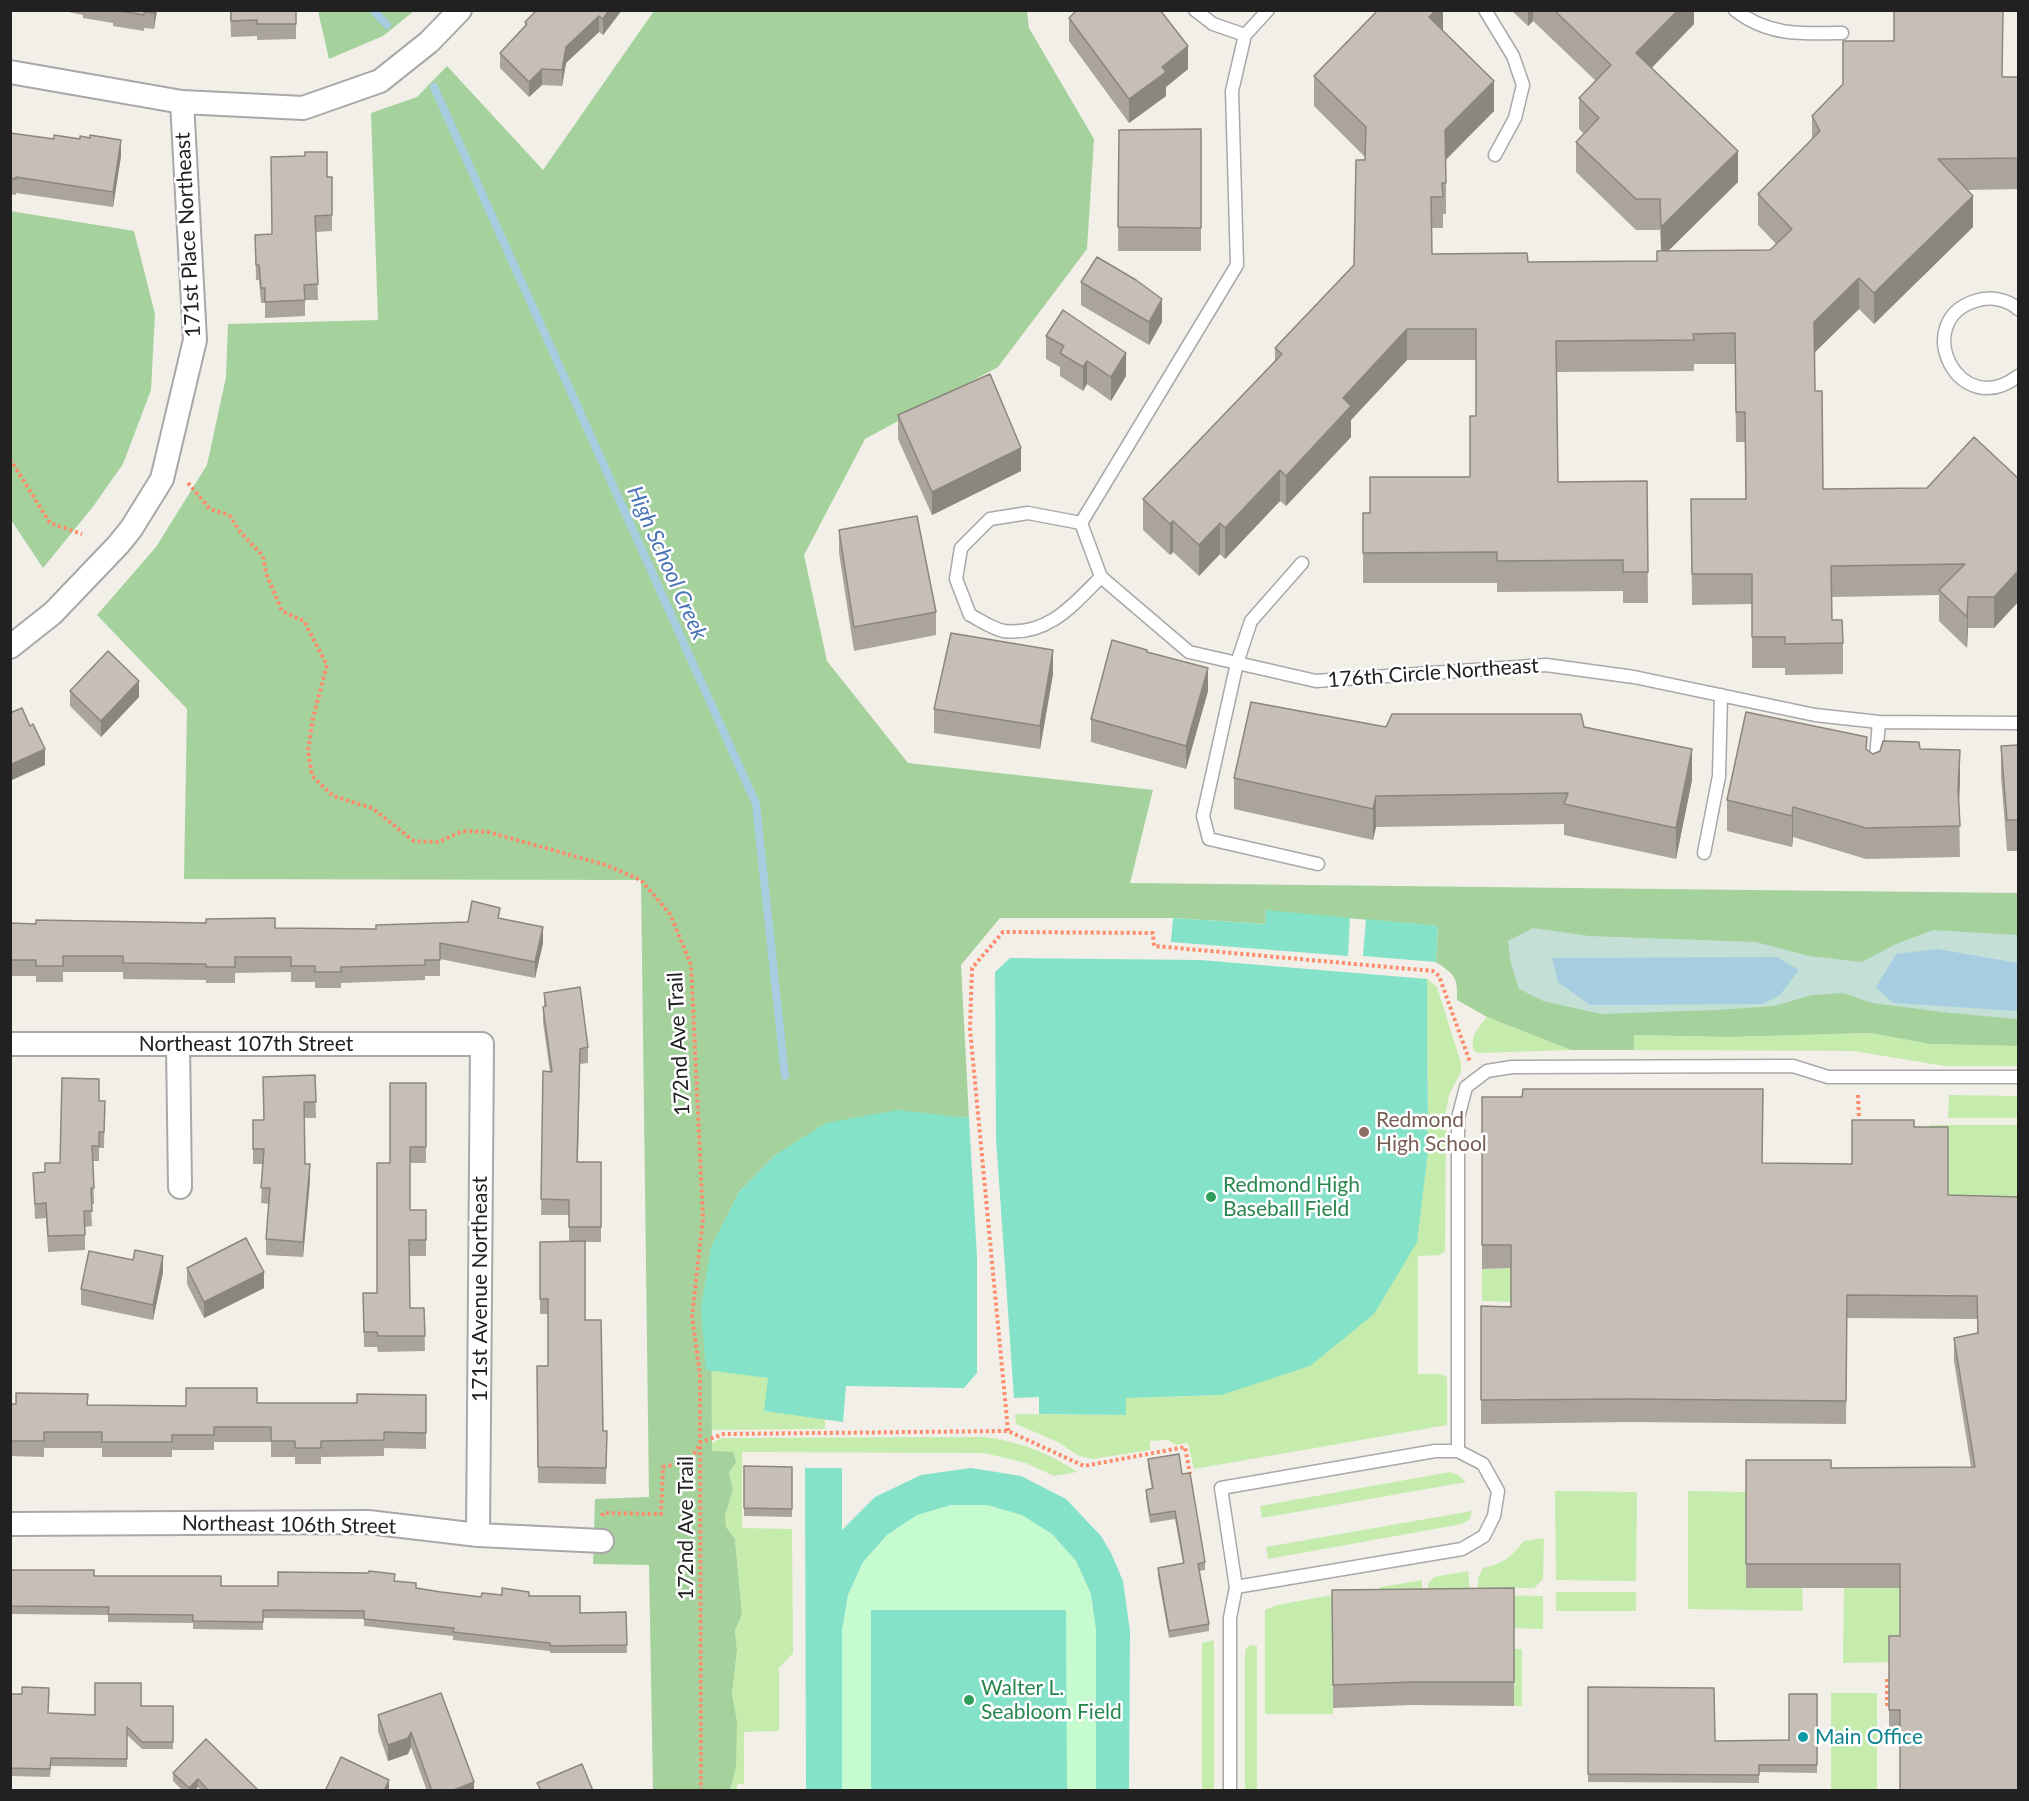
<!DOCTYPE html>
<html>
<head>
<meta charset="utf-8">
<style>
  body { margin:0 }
  #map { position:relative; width:2029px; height:1801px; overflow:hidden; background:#f1efe8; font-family:Lato,sans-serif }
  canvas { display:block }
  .frame { position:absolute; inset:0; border:12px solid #212121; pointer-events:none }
</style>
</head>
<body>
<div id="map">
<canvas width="2029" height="1801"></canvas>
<div class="frame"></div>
</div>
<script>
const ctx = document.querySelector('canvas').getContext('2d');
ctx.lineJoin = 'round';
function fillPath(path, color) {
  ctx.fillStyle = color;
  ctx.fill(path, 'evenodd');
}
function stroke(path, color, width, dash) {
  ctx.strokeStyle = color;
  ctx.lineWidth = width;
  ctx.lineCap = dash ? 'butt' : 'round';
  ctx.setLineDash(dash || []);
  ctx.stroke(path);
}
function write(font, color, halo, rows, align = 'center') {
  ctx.font = font + ' Lato,sans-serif';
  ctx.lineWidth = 5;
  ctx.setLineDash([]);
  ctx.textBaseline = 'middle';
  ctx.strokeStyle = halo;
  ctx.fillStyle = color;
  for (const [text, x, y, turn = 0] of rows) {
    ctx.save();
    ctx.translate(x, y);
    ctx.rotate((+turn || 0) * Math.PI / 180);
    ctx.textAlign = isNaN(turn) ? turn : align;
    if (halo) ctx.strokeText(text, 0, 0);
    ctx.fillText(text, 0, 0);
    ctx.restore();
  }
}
fillPath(new Path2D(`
  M1427,979L1437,987L1461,1063V1072L1449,1095L1446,1111L1445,1251L1440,1255L1418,1256V1374H1440L1447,1377V1425L1194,1469L1188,1443L1176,1445L1168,1440L1150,1441V1450L1093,1459L1079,1456L1058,1442L1016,1424L1015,1414L1125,1415V1398L1221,1395L1428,1152Z
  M1487,1017L1571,1050L1478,1053L1474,1051C1469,1036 1479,1028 1487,1017Z
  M1870,1033L1930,1044L2018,1046V1066H1945L1853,1051L1634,1050V1035L1728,1037Z
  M1949,1095L2018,1096V1118H1948Z
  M1930,1125H2018V1221L1948,1219L1930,1150Z
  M1511,1268V1302L1482,1301V1269Z
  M711,1370L769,1378L764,1411L825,1419V1429L712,1430Z
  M984,1437C1019,1442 1048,1452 1077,1472L1054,1476L1026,1463L984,1453L742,1452V1528L792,1529L793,1653L779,1668V1731L744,1732V1784H737V1790H730L737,1721L732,1694L737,1650L735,1631L742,1614L735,1539L726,1527L725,1514L733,1490L729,1473L712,1452V1443L721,1438Z
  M1450,1472L1458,1475L1466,1482L1262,1518L1260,1506Z
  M1555,1491L1637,1492L1636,1581L1556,1580Z
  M1688,1491L1746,1492V1587L1802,1588L1803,1611L1688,1609Z
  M1472,1511L1470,1519L1462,1524L1268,1559L1266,1547Z
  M1544,1538L1543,1579L1534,1588H1478V1578L1483,1568C1503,1564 1512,1556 1524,1541Z
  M1468,1571L1471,1603L1429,1608L1428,1584L1434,1577Z
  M1422,1580V1608L1375,1594L1381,1587Z
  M1844,1588H1900V1662L1843,1663Z
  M1366,1589L1368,1598L1332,1614L1333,1714H1265V1610L1277,1605Z
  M1556,1592H1636V1611H1556Z
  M1478,1595L1543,1596V1629L1514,1628Z
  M1214,1640V1790H1202V1643Z
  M1250,1645L1257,1646V1790H1245V1650Z
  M1435,1649H1522V1706H1514V1671Z
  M1831,1693H1877V1790H1831Z`), '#c5ecad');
fillPath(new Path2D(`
  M318,11V10L414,11L383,36L329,59Z
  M654,11H1027L1029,28L1094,139L1087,249L998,367L865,439L804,555L827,661L908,763L1153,790L1130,883L2018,893V1046L1930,1044L1870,1033L1728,1037L1634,1035V1050H1571L1487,1017L1457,1000C1458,977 1455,975 1436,962L1438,926L1266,911L1265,924L1173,918H1000L961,965L969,1118L898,1111L775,1155L739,1192L711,1248L712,1451L733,1452L736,1462L729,1473L733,1490L725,1515L726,1527L735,1539L742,1614L735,1631L737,1650L732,1694L737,1721L736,1767L730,1790H653L649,1565L593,1564L595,1499L649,1497L641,880L184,879L187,709L97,615L156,547L207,465L226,377L228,324L378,320L371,113L417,97L447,66L543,170Z
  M10,211L134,231L155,314L151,390L123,464L92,508L43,568L11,520Z`), '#a5d29c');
fillPath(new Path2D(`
  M1533,928L1589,936L1756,942L1809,956L1862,962L1896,944L1933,930L2018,935V1019L1950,1013L1872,1003L1843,993L1812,995L1774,1006L1717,1010L1601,1014L1543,1001L1519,989L1511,964L1508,941Z`), '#c4e0d6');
fillPath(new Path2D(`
  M951,1505H987L1022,1515L1052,1534L1076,1561L1091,1594L1096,1630V1790H842V1630L848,1595L863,1562L887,1535L917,1515Z`), '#c5fbcf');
fillPath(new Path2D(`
  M1266,910L1350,918L1348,956L1171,942L1173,918L1265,924Z
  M1366,919L1438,926L1436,962L1363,956Z
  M1010,958L1201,960L1427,979L1428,1152L1417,1242L1374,1314L1310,1366L1221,1395L1126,1398V1415L1039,1414V1397L1014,1398L996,1138L995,972Z
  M898,1110L969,1118L977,1257V1373L964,1388L846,1386L843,1422L764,1411L768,1378L706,1370L701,1308L711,1247L739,1192L775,1155L826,1123Z
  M805,1468H842V1530L875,1497L921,1475L971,1468L1021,1476L1066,1499L1101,1536L1111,1553L1123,1581L1130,1631L1129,1790H1096V1630L1091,1594L1076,1561L1052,1534L1022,1515L987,1505H951L917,1515L887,1535L863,1562L848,1595L842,1630V1790H806Z
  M871,1610H1066L1067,1790H871Z`), '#84e2c8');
fillPath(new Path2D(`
  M1937,949L2018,963V1011L1893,1003L1876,987L1896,954Z
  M1777,957L1799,970L1780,995L1763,1004L1602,1005H1590L1558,982L1552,958Z`), '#a7cde0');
stroke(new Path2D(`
  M373,10L387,25
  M434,87L756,804L785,1076`), '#a7cde0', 8);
const lane = new Path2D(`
  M1195,10L1213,24L1245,35
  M1268,10L1245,35L1232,91L1237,265L1081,523L1101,577L1189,652L1316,681L1546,665L1634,677L1815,715L1879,722L2018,723
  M1485,10L1513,56L1523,85L1515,118L1495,155
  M1735,10C1768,36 1803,34 1842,33
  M2018,309C2007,299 1990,296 1975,301C1910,322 1959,422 2018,376
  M1081,523L1028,513L990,519L961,548L956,579L970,615C980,620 993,629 1004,631C1048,636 1073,605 1101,577
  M1302,563L1251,621L1237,663L1203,816L1209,839L1318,864
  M1875,769L1879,722
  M1704,853L1719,776L1721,695
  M1458,1451V1118L1466,1087L1487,1071L1512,1067L1793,1066L1828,1077H2018
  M1230,1790V1618L1236,1587L1221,1488L1435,1451H1458L1483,1464L1498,1491L1494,1516L1484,1536L1462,1549L1236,1587`);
const street = new Path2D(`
  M10,72L182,102L303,108L380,81L429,42L460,10
  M10,647L53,613L118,545L131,529L162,479L195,340L182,102
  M10,1044H482L478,1535
  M178,1045L180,1187
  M10,1524L368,1522L478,1535L602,1541`);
stroke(lane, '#a8a8a8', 15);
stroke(street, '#a8a8a8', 26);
stroke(new Path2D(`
  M10,459L50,523L82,534
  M188,483L210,509L229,515L241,533L263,556L266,573L282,611L304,621L327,665L313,718L308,751L312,776L333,796L372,808L414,841L438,842L463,831L488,832L606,865L641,880L670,914L691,965L703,1219L692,1316L700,1375L701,1790
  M1858,1095L1859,1119
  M1008,1431L970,1029L972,968L1003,932L1153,933L1154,946L1433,971L1439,976L1470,1062
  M602,1516L603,1513L661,1514L663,1467L690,1461L701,1442L724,1434L1008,1431L1084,1466L1185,1447L1190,1474
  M1887,1679V1707`), '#fd8c6d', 4, [3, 3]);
stroke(lane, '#fff', 12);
stroke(street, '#fff', 22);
fillPath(new Path2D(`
  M59,10H157L154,29L144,28V31L113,26V23L83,18V15Z
  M230,10H296V39L257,40V36L231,37Z
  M537,10H622L603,35L599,32L566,63L562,86L542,85L529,97L500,68V53L525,26V22Z
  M1075,10H1160L1188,69L1166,87V96L1129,123L1069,41V18L1075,12Z
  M1443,10V31L1494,111L1446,160V214H1443V228H1432V254L1528,262L1657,261L1661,251L1660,230H1636L1576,172V142L1584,134L1579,129V98L1596,81L1533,21L1528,26L1511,10H1694V24L1652,68L1738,182L1668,251L1770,250L1776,244L1758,225V194L1812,139V116L2003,77H2019V189L1967,190L1973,227L1874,324L1859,309L1814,353L1815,391L1823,489L1927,488L2019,479V601L1994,628H1968L1967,648L1939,621V595L1832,597V620L1843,643V674L1785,675V668H1752V604L1692,605L1691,499H1746L1745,442H1736L1735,364H1694V371L1557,372L1558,482L1647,481L1648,603H1623V591L1497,592V583H1363V513H1370L1470,477L1476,416V360H1407L1351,420V437L1286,506L1280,501L1225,559L1220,554L1199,576L1173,552L1170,555L1143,530V499L1275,361V348L1354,265L1365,157L1314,106V76Z
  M1201,129V251H1118L1119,130Z
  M10,133L121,156L113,207L16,193V195L10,194Z
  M327,177H332V231L316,232L318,300H305V316L265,318V303H261L259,280H256L255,235L272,234Z
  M1081,282L1162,322L1149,345L1081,305Z
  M1046,336L1126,376L1111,401L1087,384L1083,391L1060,376V367L1046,359Z
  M898,415L1021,471L932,515L898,439Z
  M839,530L936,612V635L854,651L839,553Z
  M1147,652L1208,691L1186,769L1091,742V719Z
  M1053,674L1040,749L934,733V709Z
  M70,691L139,697L101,737L70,706Z
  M1386,727H1584L1692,780L1676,859L1564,835V824L1376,827L1373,840L1234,809V778Z
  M2019,745V851H2007L2001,776V746Z
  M1867,749L1873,754L1920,749L1960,780L1959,804L1960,857L1866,859L1793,837L1792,847L1727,831V800Z
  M500,918L543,943L535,978L440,959V976H425V980L341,983V988H315V982H291V972L235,973V983H206V980L123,979V972H63V982H36V976H10V923L275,928L376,929L468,922Z
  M544,993L588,1047V1063L580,1064L578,1162H601V1242H585V1320L603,1431H607L606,1484L538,1483L537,1366H548V1314H540V1242L569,1241V1215H541L543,1071L550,1072L543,1022V1007L544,1006Z
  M315,1075L316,1118H304L305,1164L310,1180L303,1257L266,1255V1239L269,1204L261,1203L263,1164H253V1120H263Z
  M426,1083V1163H410V1210H426V1256H409L410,1308H424L425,1351L378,1352L377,1347H364L363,1293H377L390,1163Z
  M1482,1097H1522L1762,1163L1852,1164L1914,1127L1948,1195L2019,1197V1791L1900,1734H1889V1660L1900,1636V1588H1746V1460L1831,1468L1971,1467L1954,1361V1338L1977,1333V1319L1847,1318L1846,1424L1630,1422L1481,1424V1306L1511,1307V1268L1482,1269Z
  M99,1101H105L104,1148H99V1161H93L94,1204H91L92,1226L85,1227V1250L48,1252L46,1218L35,1219L33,1173L45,1172L60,1163Z
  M187,1268L264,1288L204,1318L187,1284Z
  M163,1272L153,1320L81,1305V1289Z
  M426,1395V1449L384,1448V1456L321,1457V1464H295V1457H271V1442H214V1450H172V1457H102V1448H44V1457L10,1456V1404L186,1406L257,1403H357Z
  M1148,1459L1182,1474L1205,1562V1570L1199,1571L1209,1624V1631L1169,1638L1158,1576V1568L1183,1563L1175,1519L1150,1523L1146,1498V1490L1152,1489L1148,1467Z
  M744,1466L792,1467V1517L744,1516Z
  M10,1570L221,1586H278L395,1581L416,1588L441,1592L481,1597L502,1595L529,1596L580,1613L626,1612L627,1653H550V1651L453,1640V1636L364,1626V1619L263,1618V1630L193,1629V1623L108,1622V1615L10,1614Z
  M1514,1588V1706L1412,1705L1333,1708L1332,1590Z
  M1588,1687L1715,1741L1789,1740L1817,1694V1773L1759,1772V1783L1588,1782Z
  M441,1693L474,1791H427L411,1747L408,1754L388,1761L378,1731V1715Z
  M10,1694L48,1713L95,1715L141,1706H173V1749H142L127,1735V1767L51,1766L50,1777L10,1776Z
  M173,1773L257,1791H201L198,1787L194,1791H183L173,1781Z`), '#aba49d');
fillPath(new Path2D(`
  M154,10H157L154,29Z
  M609,10H622L603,35V19Z
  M1436,10H1443V34L1429,17Z
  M1528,10H1533V21L1528,26Z
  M1678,10H1694V24L1636,83V53Z
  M599,16V32L566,63L562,86V70L566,47Z
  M1188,46V69L1166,87V96L1129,123V99L1162,67Z
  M542,69V85L529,97V82Z
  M1494,81V111L1445,160V130Z
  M121,140V156L113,207V192Z
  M1738,151V182L1661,258V227Z
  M1973,196V227L1874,324V293Z
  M1859,278V309L1814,353V322Z
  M1162,299V322L1149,345V322Z
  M1407,329V360L1351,420V437L1286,506V476L1343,398Z
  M1126,353V376L1111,401V377Z
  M1087,361V384L1083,391V367Z
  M1021,448V471L932,515V492Z
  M1280,470V501L1225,559V528Z
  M1173,521V552L1170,555V524Z
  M1220,523V554L1199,576V545Z
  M2019,570V601L1994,628V597Z
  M1968,597V628L1967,648V617Z
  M1053,650V674L1040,749V726Z
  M1208,668V691L1186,769V746Z
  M139,681V697L101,737V721Z
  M45,749V765L10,781V765Z
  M1692,749V780L1676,859V828Z
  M1960,750V780L1958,820V789Z
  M1376,796V827L1373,840V809Z
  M1793,807V837L1792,847V816Z
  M543,927V943L535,978V962Z
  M310,1164V1180L303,1257V1242Z
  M163,1256V1272L153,1320V1305Z
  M264,1272V1288L204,1318V1302Z
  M411,1732V1747L408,1754L388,1761V1745Z
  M198,1779V1787L194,1791H189V1788Z
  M389,1780V1791H384Z
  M474,1782V1791H451Z`), '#8b867f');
const building = new Path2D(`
  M115,10H154V13L144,12V15Z
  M231,10H296V24H257V20L231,21Z
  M537,10H609L603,19L599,16L566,47L562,70L542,69L529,82L500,53L527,24L525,22Z
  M1077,10H1160L1188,46L1162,67L1166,72L1129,99L1069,18Z
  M1378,10H1436L1429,17L1494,81L1445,130L1446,183H1442L1443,197H1431L1432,254L1527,253L1528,262L1657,261V251L1770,250L1792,229L1758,194L1820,131L1812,116L1843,84V41H1894V10H2003L2002,77H2019V158L1938,159L1973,196L1874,293L1859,278L1814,322L1815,391H1822L1823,489L1927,488L1974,437L2019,479V570L1994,597H1968L1967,617L1939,590L1965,564L1831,566L1832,620H1842L1843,643L1785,644V637H1752V574H1692L1691,499H1746L1745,412H1736L1735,333L1693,334L1694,340L1556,341L1558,482L1647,481L1648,572H1623V560L1497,561V552L1363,553V513H1370V477H1470V416H1476V329H1407L1343,398L1351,406L1286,476L1280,470L1225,528L1220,523L1199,545L1173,521L1170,524L1143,499L1282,354L1275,348L1354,265L1356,160H1365L1366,127L1314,76Z
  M1554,10H1678L1636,53L1738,151L1661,227L1660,199H1636L1576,142L1599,118L1579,98L1611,65Z
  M1201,129V228L1118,227L1119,130Z
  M10,133L54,139V135L80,139V136L90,138V135L121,140L113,192L16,177V179L10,178Z
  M305,152H327V177H332V215L315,216L318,284L304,285L305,300L265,302V288H261L259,265H256L255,235L272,234L271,157L305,156Z
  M1097,257L1136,280L1162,299L1149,322L1081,282Z
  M1063,310L1126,353L1111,377L1087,361L1083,367L1060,353L1064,346L1046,336Z
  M990,374L1021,448L932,492L898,415Z
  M917,516L936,612L854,627L839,530Z
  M951,633L1053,650L1040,726L934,709Z
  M1112,640L1147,650V652L1208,668L1186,746L1091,719Z
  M108,651L139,681L101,721L70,691Z
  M1251,702L1386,727L1392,714H1581L1584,727L1692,749L1676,828L1564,804L1568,793L1376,796L1373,809L1234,778Z
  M22,708L30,726L33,724L45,749L10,765V713Z
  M1746,712L1867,737L1866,749L1873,754L1880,751L1883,741L1919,742L1920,749L1960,750L1958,789L1960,826L1866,828L1793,807L1792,816L1727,800Z
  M2019,745V820H2007L2001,746Z
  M472,901L500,908L498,918L543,927L535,962L440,943V960H425V965L341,967V972H315V966H291V957H235V967H206V964L123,963V956H63V966H36V960H10V923L36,924V920L206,923V919L275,918V928L376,929V925L468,922Z
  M580,987L588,1047L580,1049L577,1162H601V1227H569V1200L541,1199L543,1071L552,1072L543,1007L546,1006L544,993Z
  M315,1075L316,1102H304L305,1164H310L303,1242L266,1239L270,1188H261L264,1149H253V1120H264L263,1077Z
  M62,1078L99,1079V1101H105L104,1132H99V1146H92L94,1188H91L92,1211H84L85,1235L48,1236L46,1203L35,1204L33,1173L45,1172V1163H60Z
  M390,1083H426V1147H410V1210H426V1240H409L410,1308H424L425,1336H378L377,1332H364L363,1293H377V1163H390Z
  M1523,1089H1763L1762,1163L1852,1164V1120H1914V1127H1948V1195L2019,1197V1791H1900V1710H1889V1636H1900V1564H1746V1460H1831V1468L1975,1467L1954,1338L1978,1333L1977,1296L1847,1295L1846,1401L1630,1399L1481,1400V1306L1511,1307V1245H1482V1097H1522Z
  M246,1238L264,1272L204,1302L187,1268Z
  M585,1241V1320H601L603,1431H607L606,1468L538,1467L537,1366H548V1299H540V1242Z
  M135,1250L163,1256L153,1305L81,1289L89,1251L133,1260Z
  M186,1388H257V1403H357V1394L426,1395V1433L384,1432V1440L321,1441V1448H295V1441H271V1427H214V1435H172V1442H102V1432H44V1441H10V1404H16V1393L88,1394L87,1405L186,1406Z
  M1179,1454L1182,1474L1190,1473L1205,1562L1198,1564L1209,1624L1169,1631L1158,1568L1184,1563L1175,1511L1150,1515L1146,1490L1153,1488L1148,1459Z
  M744,1466L792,1467V1509L744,1508Z
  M10,1570H94V1576H221V1586H278V1572L368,1573L369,1571L395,1574L394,1581L416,1583V1588L441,1592L481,1597L482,1593L502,1595V1588L529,1592V1596H580V1613L626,1612L627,1645L550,1646V1643L453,1632L454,1628L364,1619V1611L263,1610V1622L193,1621V1615L108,1614L109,1607L10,1606Z
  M1514,1588V1682H1412L1333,1685L1332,1590Z
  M95,1683H141V1706H173V1742H142L127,1727V1759L51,1758L50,1769L10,1768V1694H22V1687L49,1688L48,1713L95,1715Z
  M1588,1687L1714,1688L1715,1741L1789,1740V1694H1817V1765H1759V1775L1588,1774Z
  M441,1693L474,1782L451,1791H432L411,1732L408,1738L388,1745L378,1715Z
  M206,1739L257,1789L255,1791H209L198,1779L189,1788L173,1773Z
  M341,1757L389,1780L384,1791H325Z
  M582,1764L593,1791H541L537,1783Z`);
fillPath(building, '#c7bfb6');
stroke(building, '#8b867f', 1.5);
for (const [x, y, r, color] of [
  [1364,1132,6,"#8d6e63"],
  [1211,1197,6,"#2e9e5b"],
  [969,1700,6,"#2e9e5b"],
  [1803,1737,6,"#0f9aa8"]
]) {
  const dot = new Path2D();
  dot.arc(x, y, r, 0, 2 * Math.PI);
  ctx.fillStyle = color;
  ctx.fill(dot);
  stroke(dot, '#fff', 2);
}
write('21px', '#212121', '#fff', [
  ["171st Place Northeast",188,235,-93],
  ["176th Circle Northeast",1433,673,-4],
  ["Northeast 107th Street",246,1044],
  ["172nd Ave Trail",679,1044,-93],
  ["171st Avenue Northeast",480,1289,-90],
  ["Northeast 106th Street",289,1525,1],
  ["172nd Ave Trail",686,1528,-90]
]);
write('21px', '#785e54', '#fff', [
  ["Redmond",1376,1120],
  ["High School",1376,1144]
], 'left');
write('21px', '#27864d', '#fff', [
  ["Redmond High",1223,1185],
  ["Baseball Field",1223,1209],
  ["Walter L.",981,1688],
  ["Seabloom Field",981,1712]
], 'left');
write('21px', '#0d838f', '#fff', [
  ["Main Office",1815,1737]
], 'left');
write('italic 22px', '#4a73b4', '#fff', [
  ["High School Creek",667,563,66]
]);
</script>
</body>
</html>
